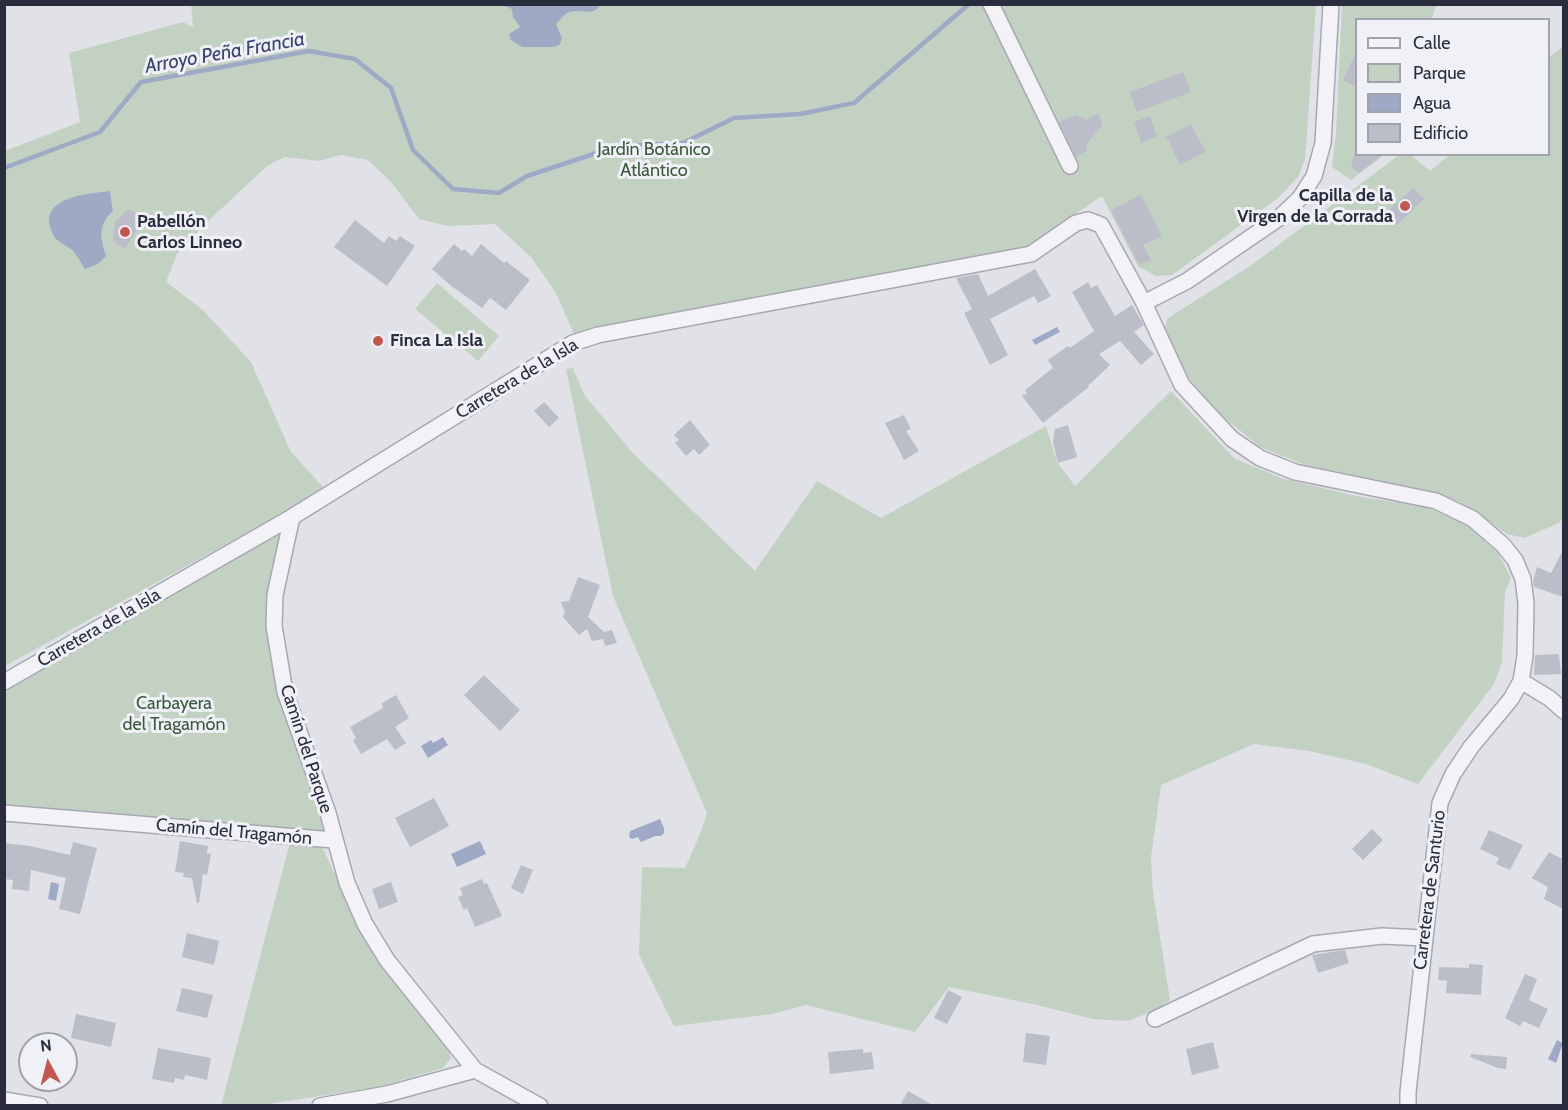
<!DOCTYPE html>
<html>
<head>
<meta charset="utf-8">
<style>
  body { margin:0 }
  #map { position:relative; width:1568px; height:1110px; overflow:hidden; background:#e1e2e8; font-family:Cabin,sans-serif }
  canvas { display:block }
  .frame { position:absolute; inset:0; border:6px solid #2a2d3e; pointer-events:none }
  .legend { position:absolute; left:1355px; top:18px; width:195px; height:138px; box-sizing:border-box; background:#f0f1f6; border:2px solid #a1a3ac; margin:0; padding:8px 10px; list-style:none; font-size:18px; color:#2a2d3e }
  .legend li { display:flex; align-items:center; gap:12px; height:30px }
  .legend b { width:30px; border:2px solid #a1a3ac }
  .north { position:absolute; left:18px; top:1032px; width:60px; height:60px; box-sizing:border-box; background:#f0f1f6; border:2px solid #a1a3ac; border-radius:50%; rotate:353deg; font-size:16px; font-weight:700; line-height:24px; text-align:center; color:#2a2d3e }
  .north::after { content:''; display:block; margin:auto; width:21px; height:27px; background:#c35750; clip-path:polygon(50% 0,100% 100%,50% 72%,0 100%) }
</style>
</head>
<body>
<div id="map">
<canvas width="1568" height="1110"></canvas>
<div class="frame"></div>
<ul class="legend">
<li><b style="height:8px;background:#f3f3f7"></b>Calle</li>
<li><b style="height:16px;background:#c3d1c2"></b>Parque</li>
<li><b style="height:16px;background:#9fa9c5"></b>Agua</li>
<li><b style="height:16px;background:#bbbdc8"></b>Edificio</li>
</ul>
<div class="north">N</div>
</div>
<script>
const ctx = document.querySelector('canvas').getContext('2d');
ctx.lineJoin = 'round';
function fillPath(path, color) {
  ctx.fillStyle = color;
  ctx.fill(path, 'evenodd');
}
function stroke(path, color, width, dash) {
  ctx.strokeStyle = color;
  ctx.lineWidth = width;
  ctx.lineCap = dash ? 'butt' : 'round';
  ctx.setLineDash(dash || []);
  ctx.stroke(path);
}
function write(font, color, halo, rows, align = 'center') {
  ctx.font = font + ' Cabin,sans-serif';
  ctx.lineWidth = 6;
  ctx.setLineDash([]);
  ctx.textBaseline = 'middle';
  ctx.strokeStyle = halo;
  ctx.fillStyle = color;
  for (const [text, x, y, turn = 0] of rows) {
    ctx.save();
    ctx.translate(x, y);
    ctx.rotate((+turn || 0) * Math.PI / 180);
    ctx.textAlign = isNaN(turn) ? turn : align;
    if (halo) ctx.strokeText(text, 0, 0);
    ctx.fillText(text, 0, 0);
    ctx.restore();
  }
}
fillPath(new Path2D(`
  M191,4L1316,5L1305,160L1298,177L1278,198L1172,275L1156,276L1138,266L1102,196L1028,246L574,334L556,293L531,257L495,224L448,226L419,219L391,182L368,160L341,155L319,161L285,157L267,166L205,224L177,254L166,282L203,310L251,362L291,452L323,487L290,509L5,666V151L80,122L69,53L183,22L193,27ZM1191,124L1206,152L1180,165L1168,142L1177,137L1175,133ZM110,191L113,211L101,225L100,240L86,269L73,251Z
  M1342,5H1436L1432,19L1356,20V154L1384,155L1351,180L1332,167L1336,135Z
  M1563,47L1564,517L1559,523L1524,538L1507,534L1460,502L1426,490L1305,465L1260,447L1215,410L1191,381L1181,366L1165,327L1168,318L1253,264L1399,155H1411L1430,171L1449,155L1548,154L1549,57Z
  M437,283L499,336L478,361L415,309Z
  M573,368L585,396L632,452L755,571L817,481L881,518L1046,426L1057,462L1075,486L1171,391L1235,459L1284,479L1356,496L1426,507L1465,524L1498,553L1511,578L1505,591L1502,662L1494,684L1418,784L1366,764L1309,751L1254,744L1161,785L1151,858L1153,892L1170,1000L1160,1008L1128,1021L1093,1019L1037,1005L949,987L915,1032L806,1005L772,1014L674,1026L639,955L642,867L685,868L700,834L707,813L613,596L566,369Z
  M292,517L274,626L334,840L5,813L4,682Z
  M290,842L318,845L322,847L368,944L449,1050L451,1058L443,1068L378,1087L262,1105L221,1106Z`), '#c3d1c2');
fillPath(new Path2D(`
  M502,5H600C593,18 579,7 567,13C563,15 559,21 556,24L562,38L560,44L555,47H522L511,40L509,34L520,27L513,17L512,9Z
  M110,191L113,211C98,225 100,237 106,256L98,264L85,269C81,263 77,255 72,250C66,245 57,242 54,236C33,197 87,194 110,191Z
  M1057,327L1060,332L1035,345L1032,340Z
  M443,737L448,745L428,758L421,746L431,740L433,743Z
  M660,819L664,828V833L661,836H655L641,842L638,837L632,839L629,837L630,831Z
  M480,841L486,854L457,867L451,854Z
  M51,882L59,884L56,901L48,899Z
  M1557,1040L1563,1043L1556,1063L1548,1059Z`), '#9fa9c5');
stroke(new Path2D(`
  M4,168L100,132L141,82L309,51L355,59L391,88L413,150L453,189L499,193L527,176L618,146L683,143L734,118L800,114L854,103L969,4`), '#9fa9c5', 4.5);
fillPath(new Path2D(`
  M1356,52V87L1343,80Z
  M1183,72L1191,92L1137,112L1130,92Z
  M1098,113L1103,125L1086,144L1087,150L1076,157L1059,122L1076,115L1087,120Z
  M1150,116L1157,137L1141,143L1134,122Z
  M1191,124L1206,152L1180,165L1166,137Z
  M1354,154H1383L1359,173L1351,167Z
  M1413,188L1424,199L1397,225L1386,213Z
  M1141,195L1162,236L1143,245L1152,261L1139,264L1111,210Z
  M128,209L144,218L125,249L113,241L115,222Z
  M355,220L384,243L389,236L396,241L400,236L415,246L387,286L334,247Z
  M454,244L462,251L464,249L472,256L481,244L504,263L506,261L530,280L506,310L490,298L482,308L450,285L432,269Z
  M1035,269L1051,296L1038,303L1034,296L990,319L1008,355L990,365L964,313L972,309L956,278L978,274L988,296Z
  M1088,282L1091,288L1097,285L1115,316L1132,305L1144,325L1134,332L1154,354L1141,365L1120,341L1099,354L1110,365L1088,386L1089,387L1043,423L1022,396L1027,393L1025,390L1053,368L1048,360L1068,346L1070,348L1094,331L1072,292Z
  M544,402L559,418L549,427L534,411Z
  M904,415L911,429L906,431L919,451L904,460L885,423Z
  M690,420L710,445L699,455L694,449L686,456L675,443L679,440L674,435Z
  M1068,425L1077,457L1058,463L1053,443L1055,429Z
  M1563,550V597L1534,587L1533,581L1537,567L1551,573Z
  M578,577L600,585L588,617L604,632L612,630L617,643L605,646L603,639L592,641L587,629L579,635L562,616L565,613L561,602L569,601Z
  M1559,654L1561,674L1534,675L1535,655Z
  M484,675L520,710L500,731L464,695Z
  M396,695L409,718L395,727L406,743L395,750L387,739L361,754L353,740L356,738L350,727L383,708L382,703Z
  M434,798L449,826L410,847L395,818Z
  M1372,829L1383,840L1363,860L1352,849Z
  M1489,830L1523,845L1510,870L1496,864L1499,858L1480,849Z
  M180,841L208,846L207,853L211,854L207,875L203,874L199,903H197L192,878L183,877L184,873L175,872Z
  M73,842L97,848L80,914L59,909L66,878L31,870L29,891L12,889L13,880L4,879V843L30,846L70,855Z
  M1549,852L1562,859L1561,862L1563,864V909L1544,899L1548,887L1532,878Z
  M521,865L533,870L523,894L511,888Z
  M482,879L484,884L487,883L502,916L475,927L467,908L464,910L458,897L463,895L460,888Z
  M391,882L398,902L379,909L372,889Z
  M187,933L219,941L214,965L182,957Z
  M1345,950L1349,963L1318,973L1312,955Z
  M1469,964L1483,965L1481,995L1446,993L1447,981L1438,980L1439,967L1469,968Z
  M1525,974L1537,979L1529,1000L1548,1009L1539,1028L1523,1021L1520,1026L1505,1018Z
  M182,988L213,995L207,1018L176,1011Z
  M948,990L962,997L947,1024L934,1018Z
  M76,1014L116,1023L111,1047L71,1038Z
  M1026,1033L1050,1036L1046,1065L1023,1062Z
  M1213,1042L1219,1068L1192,1075L1186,1049Z
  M158,1048L211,1058L207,1080L185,1075L184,1080L175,1078L174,1083L152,1079Z
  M863,1049V1053L872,1052L874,1069L830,1074L828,1052Z
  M1471,1054L1507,1057L1506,1069L1498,1068L1470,1057Z
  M908,1091L934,1106H900Z`), '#bbbdc8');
const street = new Path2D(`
  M991,4L1070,166
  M1144,303L1187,281L1279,218L1300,198L1314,176L1323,143L1331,4
  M292,517L275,595L274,626L285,692L328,813L347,883L365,924L387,960L475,1070L540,1106
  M1521,681L1549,698L1564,711
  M4,682L292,517L573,343L598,335L1031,254L1076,223L1088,220L1101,225L1144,303L1182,385L1232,439L1260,458L1295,472L1436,501L1473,519L1503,545L1515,560L1523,579L1526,603L1525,656L1521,681L1511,699L1471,747L1453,774L1440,803L1408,1092V1106
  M4,813L334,840
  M1155,1019L1313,944L1382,936L1424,938
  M4,1100L40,1106
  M320,1106L387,1094L475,1070`);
stroke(street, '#a6a8b2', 18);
stroke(street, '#f3f3f7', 15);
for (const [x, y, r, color] of [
  [1405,206,6,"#c35750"],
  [125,232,6,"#c35750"],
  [378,341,6,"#c35750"]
]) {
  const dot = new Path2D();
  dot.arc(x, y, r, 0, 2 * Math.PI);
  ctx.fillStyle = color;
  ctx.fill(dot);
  stroke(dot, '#f0f1f6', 2);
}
write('18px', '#39593a', '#f0f1f6', [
  ["Jardín Botánico",654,150],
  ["Atlántico",654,171],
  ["Carbayera",174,704],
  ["del Tragamón",174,725]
]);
write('bold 18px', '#2a2d3e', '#f0f1f6', [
  ["Capilla de la",1393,196,"right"],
  ["Virgen de la Corrada",1393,217,"right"],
  ["Pabellón",137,222],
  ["Carlos Linneo",137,243],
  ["Finca La Isla",390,341]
], 'left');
write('18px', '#2a2d3e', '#f0f1f6', [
  ["Carretera de la Isla",517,379,-31],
  ["Carretera de la Isla",99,628,-30],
  ["Camín del Parque",306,749,72],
  ["Camín del Tragamón",234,832,5],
  ["Carretera de Santurio",1430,890,-83]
]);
write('italic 20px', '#38456f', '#f0f1f6', [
  ["Arroyo Peña Francia",225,53,-10]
]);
</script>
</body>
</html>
